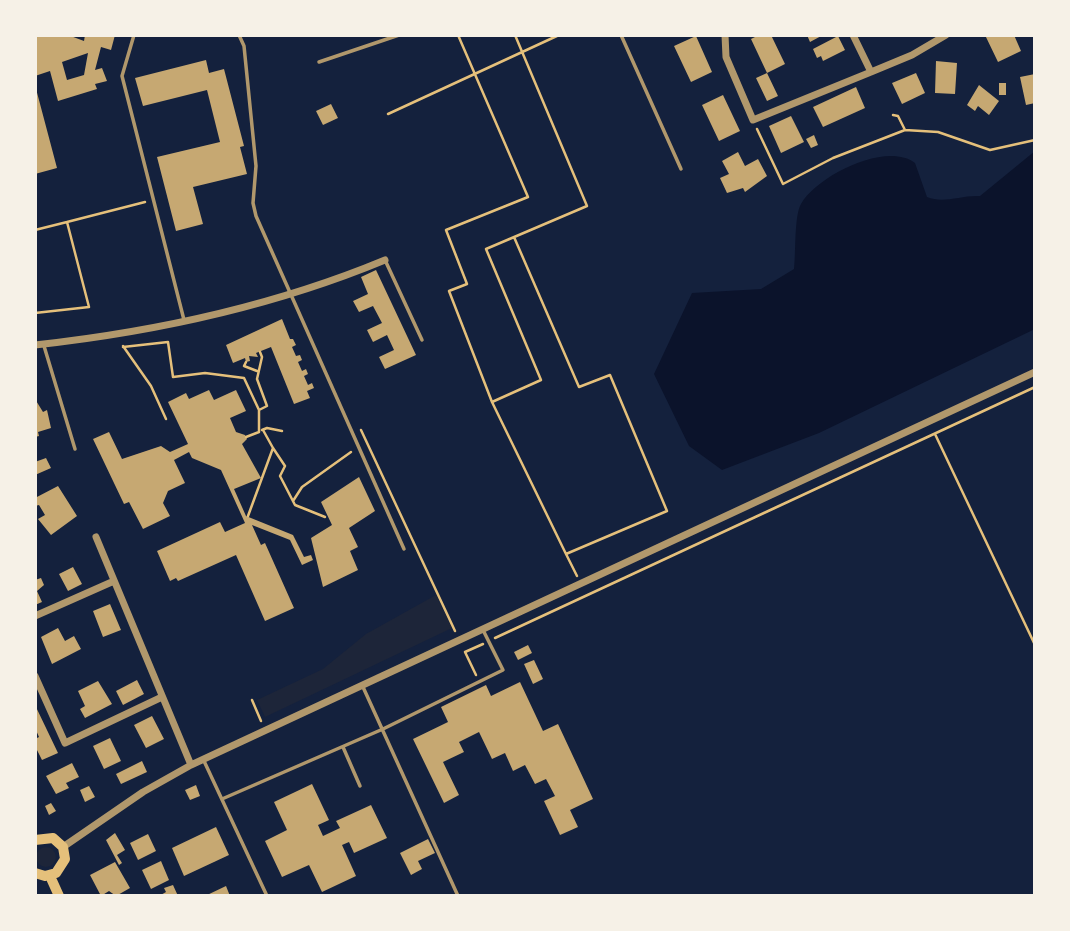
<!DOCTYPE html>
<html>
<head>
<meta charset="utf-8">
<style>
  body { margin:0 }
  #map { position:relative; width:1070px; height:931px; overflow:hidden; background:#14213d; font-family:"Noto Sans",sans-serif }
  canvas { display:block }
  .frame { position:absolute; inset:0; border:37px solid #f6f1e7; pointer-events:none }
</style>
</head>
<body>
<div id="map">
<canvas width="1070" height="931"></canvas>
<div class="frame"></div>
</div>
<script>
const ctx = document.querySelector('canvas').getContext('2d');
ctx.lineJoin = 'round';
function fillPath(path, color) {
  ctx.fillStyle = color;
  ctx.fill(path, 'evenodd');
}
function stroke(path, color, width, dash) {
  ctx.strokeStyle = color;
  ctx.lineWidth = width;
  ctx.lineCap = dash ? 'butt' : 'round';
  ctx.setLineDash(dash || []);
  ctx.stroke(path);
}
fillPath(new Path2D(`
  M436,595L452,628L265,717L257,700L323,669L366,634Z
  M36 857a10 10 0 1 1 20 0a10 10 0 1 1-20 0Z`), '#1d2539');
fillPath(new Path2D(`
  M1035,151V329L819,433L722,470L689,446L654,374L692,293L761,289L794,269C796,254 794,216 801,204C817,176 886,141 915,163L927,197C944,204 960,195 980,196Z`), '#0b132b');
fillPath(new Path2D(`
  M35,35H68L84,41L85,35H115L111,50L101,47L95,70L102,68L107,81L95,84L97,89L58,101L50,71L35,76ZM88,53L84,75L67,80L62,62Z
  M759,35H771L785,64L767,73L751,39Z
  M807,35H823L810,42Z
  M985,35H1014L1021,51L998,62Z
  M696,36L712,72L691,82L674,46Z
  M838,36L845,50L823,61L821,56L817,58L813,49Z
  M206,60L209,73L224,69L244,146L240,147L247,174L193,187L203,224L176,231L157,157L220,142L207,90L143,106L135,78Z
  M936,61L957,63L955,94L935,93Z
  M767,73L778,96L767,101L756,78Z
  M916,73L925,93L902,104L892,83Z
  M1035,74V103L1026,105L1020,77Z
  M999,83H1006V95H999Z
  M35,85L57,168L35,174Z
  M979,85L999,101L989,115L978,106L975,111L967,105Z
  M856,87L865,108L823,127L813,107Z
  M723,95L740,131L719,141L702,105Z
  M331,104L338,118L323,125L316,111Z
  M791,116L804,142L781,153L769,126Z
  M814,135L818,145L811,148L806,139Z
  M738,152L745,166L758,159L767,176L745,192L743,188L727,193L720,178L729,174L722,161Z
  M376,270L416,355L385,369L379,357L394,350L387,335L373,342L367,330L382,323L373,306L359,312L353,301L368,294L361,277Z
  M282,319L290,339H293L296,345L292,347L296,356L300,355L302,360L298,362L302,371L306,369L308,374L304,376L308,385L312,383L314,388L307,391L310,398L294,404L271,347L256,353L258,357L249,356L250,361L246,362L245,358L233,363L226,345Z
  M209,390L214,400L236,390L246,411L230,418L236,432L245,435L247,439L242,444L261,478L234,489L246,516L293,535L304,557L311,555L313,560L302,565L290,540L252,525L261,545L265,543L294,608L265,621L236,555L178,581L176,578L170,581L157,551L220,522L225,532L245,523L221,470L192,458L189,452L174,460L185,483L168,491L163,503L170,516L143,529L129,502L124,504L93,439L109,432L122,459L161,446L170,452L188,444L168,402L186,393L189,399Z
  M35,399L43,412L47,410L51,428L38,432L39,436L35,437Z
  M46,458L51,468L35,475V462Z
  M359,477L375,511L349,528L358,547L350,551L358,570L323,587L311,538L332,525L321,502Z
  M58,486L77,516L51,535L38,519L45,515L39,505L35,506V498Z
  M73,567L82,584L68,591L59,574Z
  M41,578L44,585L37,591L42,602L35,605V580Z
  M110,604L121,630L103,637L93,611Z
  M58,628L65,641L74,636L81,649L52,664L41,637Z
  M528,645L532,653L518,660L514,652Z
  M534,660L543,679L533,684L524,664Z
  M137,680L144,694L123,705L116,691Z
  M98,681L112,704L85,718L80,709L85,706L78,691Z
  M520,682L543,731L558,724L593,799L570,810L578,827L560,835L544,801L555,796L546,779L535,784L525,765L513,771L505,753L492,759L479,732L459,742L464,752L443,762L459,795L444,803L413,739L448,722L441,707L486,685L491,696Z
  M35,705L58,753L42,760L35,746V739L39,737L35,728Z
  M152,716L164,739L146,748L134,725Z
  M110,738L121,761L104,769L93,746Z
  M142,761L147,772L121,784L116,774Z
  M72,763L79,777L66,783L69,788L56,794L46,776Z
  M312,784L329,820L318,825L323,836L340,828L336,821L371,805L387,838L354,853L349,842L342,845L356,876L322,892L309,865L282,877L265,841L287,830L274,802Z
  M196,785L200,796L190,800L185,790Z
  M89,786L95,797L85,802L80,790Z
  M51,803L56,811L49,815L45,806Z
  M216,827L229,855L184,876L172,848Z
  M115,833L125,850L117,855L122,863L119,865L106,840Z
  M148,834L156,851L138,860L130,843Z
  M428,839L435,853L418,861L422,869L411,875L400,853Z
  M161,861L169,880L151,889L142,870Z
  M115,862L130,888L116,896L109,891L101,896L90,875Z
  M173,885L178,896H159L166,892L164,888Z
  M226,886L230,896H205Z`), '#c6a872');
stroke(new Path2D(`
  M458,35L528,197L446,230L467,284L449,291L492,402
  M388,114L559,35
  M893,115L898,116L905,130
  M757,129L783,184L833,158L905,130L938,132L990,150L1035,140
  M67,222L145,202
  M35,230L67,222L89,307L35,313
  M514,237L579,387L610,375L667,511L566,554L492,402L541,380L486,249L587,206L515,35
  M35,313V334
  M123,346L151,386L166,419
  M123,347L168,342L173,377L205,373L244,378L259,410V432L246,437
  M246,362L244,366L257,371
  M259,410L267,406L257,379L262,357L260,352
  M262,430L267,428L282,431
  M361,430L455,631
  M935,434L1035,645
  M273,448L285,466L280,476L295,505L325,517
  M293,501L302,487L351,452
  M248,516L273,448L263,430
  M566,554L577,576
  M495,638L1035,387
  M465,652L483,644
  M465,652L476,675
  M252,700L261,721`), '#e5c07b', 2.5);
stroke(new Path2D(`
  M134,35L122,76L184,320
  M239,35L244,46L256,166L253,203L256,216L404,549
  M621,35L681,169
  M319,62L399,35
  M385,260L422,340
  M44,346L75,449
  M363,687L458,896
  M343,747L360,786
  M204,761L267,896
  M222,799L383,729L503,670L483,630`), '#b1986c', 3.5);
stroke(new Path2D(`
  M725,35L726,57L753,120L871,72
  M853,35L871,72L912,55L946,35
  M35,345C154,332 274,306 385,260
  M96,537L191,765
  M35,616L114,581
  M35,676L65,743L162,697
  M63,847L143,792L191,765L1035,372`), '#b1986c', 7);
stroke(new Path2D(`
  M35,840L53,838L63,847L65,859L56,873L45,876L35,873
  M50,876L59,896`), '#e5c07b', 10);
</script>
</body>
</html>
